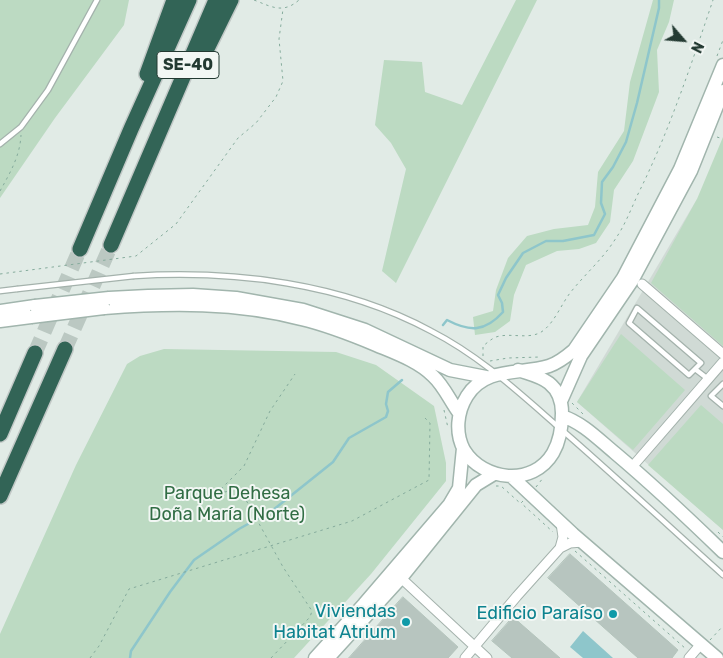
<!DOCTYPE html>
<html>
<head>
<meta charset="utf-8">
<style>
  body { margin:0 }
  #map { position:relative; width:723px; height:658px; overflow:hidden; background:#e1ebe6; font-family:Rubik,sans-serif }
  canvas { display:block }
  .north { position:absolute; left:658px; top:15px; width:50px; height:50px; -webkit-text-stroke:4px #f2f7f4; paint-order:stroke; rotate:117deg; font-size:14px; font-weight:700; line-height:20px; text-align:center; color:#233a32 }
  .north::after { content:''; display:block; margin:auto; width:18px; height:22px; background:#233a32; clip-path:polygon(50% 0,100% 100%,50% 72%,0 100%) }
</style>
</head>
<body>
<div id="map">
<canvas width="723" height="658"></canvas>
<div class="north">N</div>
</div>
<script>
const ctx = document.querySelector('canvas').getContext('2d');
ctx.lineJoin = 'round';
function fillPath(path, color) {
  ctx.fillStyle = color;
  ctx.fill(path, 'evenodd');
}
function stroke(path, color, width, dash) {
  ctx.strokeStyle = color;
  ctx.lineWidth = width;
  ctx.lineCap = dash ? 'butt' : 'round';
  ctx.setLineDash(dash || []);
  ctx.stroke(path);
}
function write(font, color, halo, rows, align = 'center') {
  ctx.font = font + ' Rubik,sans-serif';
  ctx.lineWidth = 4;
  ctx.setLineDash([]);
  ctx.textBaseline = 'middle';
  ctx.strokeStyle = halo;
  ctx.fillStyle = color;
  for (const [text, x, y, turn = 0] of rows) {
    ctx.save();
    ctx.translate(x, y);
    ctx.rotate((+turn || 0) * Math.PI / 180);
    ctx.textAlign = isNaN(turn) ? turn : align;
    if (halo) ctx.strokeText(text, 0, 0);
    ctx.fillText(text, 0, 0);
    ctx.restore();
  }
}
fillPath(new Path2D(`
  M697,199L723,213V530L577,402Z`), '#d0dad5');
fillPath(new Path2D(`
  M0,0H129L124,25L55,118L0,198Z
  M516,0H537L396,283L382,271L406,169L391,143L375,125L384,60L422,62L425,92L462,105Z
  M653,0H674L669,22L657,50L659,92L633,161L614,190L610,222L596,243L579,249L557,251L526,265L514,295L510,321L495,332L475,335L473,317L493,311L496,290L508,258L527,236L554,229L588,225L595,207L598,172L624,131L630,82Z
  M723,137V346L651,283L697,199Z
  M621,334L685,390L633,450L577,402Z
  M164,349L336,352L376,365L434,406L446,463V481L371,574L294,658H0V634L76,465L127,364L140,356Z
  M701,405L723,424V530L648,465Z`), '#bcdac2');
fillPath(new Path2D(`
  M583,631L613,658H583L570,647Z`), '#8ec6cb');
stroke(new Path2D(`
  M443,325L447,320C470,332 485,332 503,312L502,303L498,295L506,278L523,253L546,241H563L594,235L605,214L601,203L602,182L613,167L626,142L637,103L659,8V0
  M130,658L131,651L170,592L194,560L239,529L273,510L333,462L349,438L386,417L388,411L386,404L388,392L402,380`), '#8ec6cb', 2.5);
const building = new Path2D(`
  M570,554L678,650L672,658H638L548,578Z
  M403,597L458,647L448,658H349Z
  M513,617L560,658H512L492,641Z`);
fillPath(building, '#b7c5bf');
stroke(building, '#b4c4bc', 1);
stroke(new Path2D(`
  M65,349L111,245
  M35,353L80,249`), '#bbc8c2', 15, [15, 8]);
const lane = new Path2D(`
  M0,144L21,127L48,90L97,0
  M134,276C235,270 342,283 431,331C478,355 515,389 555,424C612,473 667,525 723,575
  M0,291L17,289
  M695,369L689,375L629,323L637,308L701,363L695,369L708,379
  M723,384L711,396L723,406`);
const street = new Path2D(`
  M642,284L723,354
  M632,467L723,362
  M560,548L563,537L561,523
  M401,578L487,658
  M465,658L517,596L560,548L570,543L583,542
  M689,658L701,644`);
const secondary = new Path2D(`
  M109,298L148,296L193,295L236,298L303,310L365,330L450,370L486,377
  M104,308C169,303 237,302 301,319C327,325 352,335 376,345C395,353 418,361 433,376C444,386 450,401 459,413
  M0,311L35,306
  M0,321L31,317
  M518,370C529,374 540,376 549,383C559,391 562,401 562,413C562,427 560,441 553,453C533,487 483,481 464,450C455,433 457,412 467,396C486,366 520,375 549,366C558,363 567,356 574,350L623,278L680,169L723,65
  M562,399L581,356L632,281L691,171L723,91
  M562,416C583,423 598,439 615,453C653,485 688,518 723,552
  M512,477L573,534L717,658
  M315,658L364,604L449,505L459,488L463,448
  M328,658L401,578L476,485L494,474`);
const highway = new Path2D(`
  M197,69L231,0
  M147,74L174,0
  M111,245L216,0
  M80,249L131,129L189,0
  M0,434L35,353
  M0,496L65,349`);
stroke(lane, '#a4b2ac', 7);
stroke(street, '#a4b2ac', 11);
stroke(secondary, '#a1b5ad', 15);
stroke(highway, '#c1c8c6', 18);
stroke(new Path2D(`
  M254,0C272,7 283,14 299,0
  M717,56L723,40
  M717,137L723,139
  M0,191C10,173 20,156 21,135
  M0,274L136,256L176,224L238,138L256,123L276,97L283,81L279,39L283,9
  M483,356V346C487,343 491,339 496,337C511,332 531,341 544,330C555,321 561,305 570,293C585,274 603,259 616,238C625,225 631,209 638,194C669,132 691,65 713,0
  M490,361L508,358L540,357
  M572,403L585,416
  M444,410L448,428
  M496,486H501L520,503
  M536,487L543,478
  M523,501L521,503L553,532
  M718,532L723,537
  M575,551L686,649
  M710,640L723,626
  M90,658L99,646L129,589L352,521L429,480L430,423L425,418
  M271,658L310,617L312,611L283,567L246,500C239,493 235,489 225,492L222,491V488L244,466L270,411L295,374`), '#85ab9c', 1, [2.5, 4]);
stroke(lane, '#fff', 4.5);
stroke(street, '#fff', 9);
stroke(secondary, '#fff', 12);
stroke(highway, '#326456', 15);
const laneBridge = new Path2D(`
  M17,289L134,276`);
const secondaryBridge = new Path2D(`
  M35,306L109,298
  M31,317L104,308`);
stroke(laneBridge, '#a4b2ac', 7, []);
stroke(secondaryBridge, '#a1b5ad', 15, []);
stroke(laneBridge, '#fff', 4.5);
stroke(secondaryBridge, '#fff', 12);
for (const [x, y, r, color] of [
  [613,614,5,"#0f9aa8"],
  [406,622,5,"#0f9aa8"]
]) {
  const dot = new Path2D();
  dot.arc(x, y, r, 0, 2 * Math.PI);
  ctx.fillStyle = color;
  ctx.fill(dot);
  stroke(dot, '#f2f7f4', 2);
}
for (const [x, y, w] of [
  [188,65,62]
]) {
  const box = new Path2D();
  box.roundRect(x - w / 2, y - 13.5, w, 27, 4);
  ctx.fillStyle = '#f2f7f4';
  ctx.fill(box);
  stroke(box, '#233a32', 1);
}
write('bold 16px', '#233a32', null, [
  ["SE-40",188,65]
]);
write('18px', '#316d44', '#f2f7f4', [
  ["Parque Dehesa",227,494],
  ["Doña María (Norte)",227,515]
]);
write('18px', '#0d838f', '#f2f7f4', [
  ["Viviendas",396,612],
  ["Habitat Atrium",396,633],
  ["Edificio Paraíso",603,614]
], 'right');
</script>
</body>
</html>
